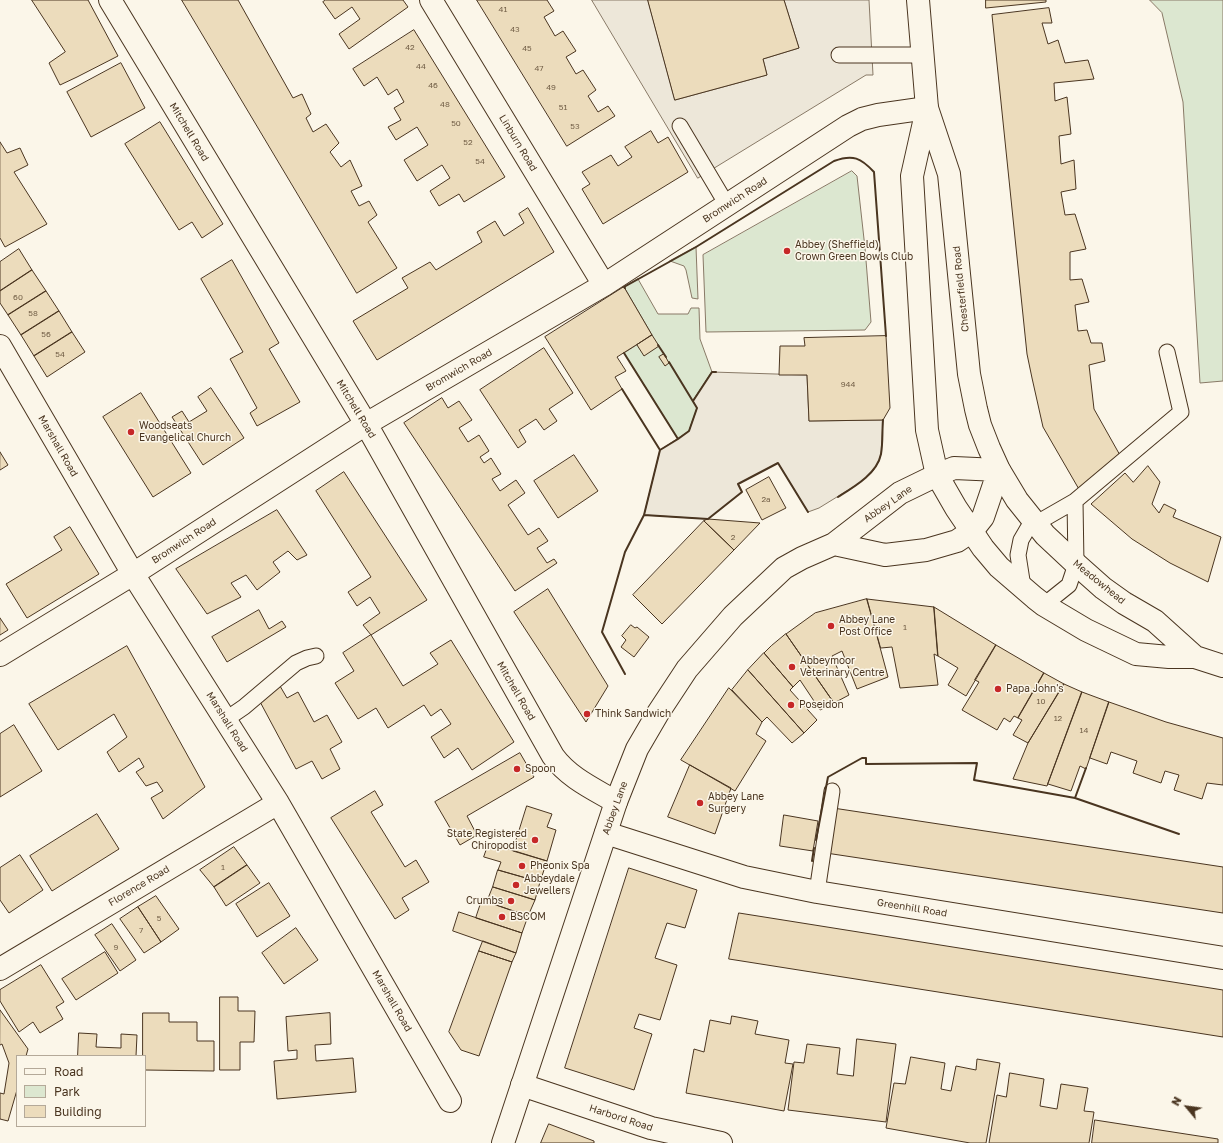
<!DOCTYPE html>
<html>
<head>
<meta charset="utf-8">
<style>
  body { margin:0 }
  #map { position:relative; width:1223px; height:1143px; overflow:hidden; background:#fbf6e9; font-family:"Golos Text",sans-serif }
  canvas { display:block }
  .legend { position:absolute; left:16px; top:1055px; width:130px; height:72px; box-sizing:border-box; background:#fbf6e9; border:1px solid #b4a999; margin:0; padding:5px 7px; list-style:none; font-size:12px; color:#4a3520 }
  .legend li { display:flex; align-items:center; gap:8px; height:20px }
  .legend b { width:20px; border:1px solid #b4a999 }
  .north { position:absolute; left:1167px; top:1087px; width:40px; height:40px; -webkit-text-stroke:3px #fbf6e9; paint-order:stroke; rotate:299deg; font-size:11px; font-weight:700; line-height:16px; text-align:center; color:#4a3520 }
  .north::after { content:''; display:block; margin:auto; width:14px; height:18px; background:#4a3520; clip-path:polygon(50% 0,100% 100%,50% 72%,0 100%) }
</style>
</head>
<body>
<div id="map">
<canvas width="1223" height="1143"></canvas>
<ul class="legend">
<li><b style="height:5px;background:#fbf6e9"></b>Road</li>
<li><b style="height:11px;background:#dce7d0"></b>Park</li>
<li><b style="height:11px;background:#ecdcbc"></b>Building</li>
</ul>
<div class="north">N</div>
</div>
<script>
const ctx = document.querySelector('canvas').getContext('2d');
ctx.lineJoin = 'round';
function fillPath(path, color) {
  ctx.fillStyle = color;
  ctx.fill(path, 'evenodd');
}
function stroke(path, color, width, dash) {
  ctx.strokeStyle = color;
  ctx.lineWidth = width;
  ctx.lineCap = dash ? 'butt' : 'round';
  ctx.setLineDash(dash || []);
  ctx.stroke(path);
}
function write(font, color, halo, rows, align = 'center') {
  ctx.font = font + ' "Golos Text",sans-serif';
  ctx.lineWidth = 3;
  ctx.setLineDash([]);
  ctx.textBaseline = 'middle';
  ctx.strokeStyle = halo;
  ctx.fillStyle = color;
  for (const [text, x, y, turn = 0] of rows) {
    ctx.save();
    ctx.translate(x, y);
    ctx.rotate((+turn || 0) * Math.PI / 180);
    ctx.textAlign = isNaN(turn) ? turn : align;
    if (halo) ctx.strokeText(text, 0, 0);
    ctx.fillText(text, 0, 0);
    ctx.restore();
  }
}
const green = new Path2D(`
  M1150,0H1223V381L1200,383L1183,102L1162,13Z
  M852,171L857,176L865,248L871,322L865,330L706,332L703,255Z
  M696,247L698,299L692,298L686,270L684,266L670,261Z
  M638,279L658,314H688L691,308H699L700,339L712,372L693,401L697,408L689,431L678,439L624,353L652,335L624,287Z`);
fillPath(green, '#dce7d0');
stroke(green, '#887966', 1);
const parking = new Path2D(`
  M592,0H648L675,100L767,75L763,59L799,48L784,0H869L873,75H866L698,178Z
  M712,372L807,375L809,421L883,420L881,454L879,461L873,471L858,484L819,508L808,512L778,463L738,484L742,492L708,519L644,515L660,450L689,431L697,408L693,401Z`);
fillPath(parking, '#ede7d9');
stroke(parking, '#887966', 1);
const building = new Path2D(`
  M32,0H88L118,56L77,77L60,85L49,63L65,52Z
  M182,0H238L293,98L302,94L311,114L306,118L313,132L326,124L339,143L330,152L341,167L350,160L362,186L351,191L359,206L369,201L377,215L368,222L397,268L357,293Z
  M326,0H403L408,7L349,49L339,34L360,19L352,7L335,19L323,2Z
  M477,0H547L554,11L544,17L555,36L563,31L576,51L566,57L576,74L583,70L596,90L588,96L598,112L608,106L615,116L567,146Z
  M648,0H784L799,48L763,59L767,75L675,100Z
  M986,0H1046V2L986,8Z
  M1049,8L1052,23H1042L1048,44L1058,40L1065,63L1088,60L1094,79L1054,83L1055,101L1067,97L1071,134L1059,136L1061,164L1074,160L1076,189L1061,192L1065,215L1075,214L1086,249L1070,252V280L1082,279L1089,302L1075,305L1078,331L1087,330L1091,343H1102L1105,361L1089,365L1094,409L1121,457L1080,491L1043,427L1032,378L1027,354L992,15Z
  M414,30L505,177L464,202L459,194L439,206L430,191L450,178L442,165L417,181L404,160L428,145L417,127L396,140L388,127L401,120L394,108L404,102L397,89L388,95L377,77L364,86L353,69Z
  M121,63L145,108L91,137L67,92Z
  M160,122L223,224L202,238L192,222L179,230L125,144Z
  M651,131L658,143L668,137L688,172L603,224L582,189L590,184L582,172L611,155L618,166L632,157L625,147Z
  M0,142L7,153L20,148L28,165L14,172L47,224L5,247L0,238Z
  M528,208L554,252L377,360L353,321L408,288L402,278L430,262L436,270L482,242L477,232L495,221L504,236L524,223L519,214Z
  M19,249L32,270L0,291V262Z
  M232,260L279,343L269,349L300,402L257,426L250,413L257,408L230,359L243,352L201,279Z
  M32,270L46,291L8,315L0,303V291Z
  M624,287L652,335L617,357L626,371L615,377L622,389L591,410L545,337Z
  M46,291L59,311L21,335L8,315Z
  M59,311L72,332L34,356L21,335Z
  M72,332L85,352L47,377L34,356Z
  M652,335L659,346L644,356L637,345Z
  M886,336L890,408L883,420L809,421L807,375H779L780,346H805L804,338Z
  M544,348L573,393L549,409L557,421L544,430L536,419L519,430L526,442L518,448L480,390Z
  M664,354L669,363L665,366L659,357Z
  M211,388L244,438L203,465L172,417L182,411L189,422L207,411L198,397Z
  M141,393L191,473L153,497L103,417Z
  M442,398L448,408L459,401L472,420L459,428L468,442L479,435L489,451L480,457L484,463L491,458L501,474L492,479L500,491L516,480L525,493L508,505L528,535L539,528L548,541L537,548L547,563L554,559L557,563L515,591L404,423Z
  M0,452L8,465L0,470Z
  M574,455L598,491L558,518L534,481Z
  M1148,466L1160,482L1152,504L1159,513L1164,504L1176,510L1173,517L1221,537L1208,582L1170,563L1132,539L1091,504L1125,473L1133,482Z
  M344,472L427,600L371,635L363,625L380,613L370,597L357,606L348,592L371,577L316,491Z
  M769,477L786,508L762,520L746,490Z
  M277,510L307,555L297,560L288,551L273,562L280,572L257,590L246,575L231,583L241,597L207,614L176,569Z
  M708,519L760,523L734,550L704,521Z
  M704,521L734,550L662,624L633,595Z
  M70,527L99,574L27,618L6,584L62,550L54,537Z
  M548,589L608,686L586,722L514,612Z
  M867,599L934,607L938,656L934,654L938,685L900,688L892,647L881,648Z
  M867,599L888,677L857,689L842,651L832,656L849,695L834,703L786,634L815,613Z
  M934,607L996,645L966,696L948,685L958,668L938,656Z
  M259,610L269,629L282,621L286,627L227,662L212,637Z
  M0,618L8,630L0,635Z
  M631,625L635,628L637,627L649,637L634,657L621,647L626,640L622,636Z
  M786,634L834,703L820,710L800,680L793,687L764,653L771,646Z
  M371,635L403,686L438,664L430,653L451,640L514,742L472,770L458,748L444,758L431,737L451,724L441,709L431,716L424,705L388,728L376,708L358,719L335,683L354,671L343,653Z
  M996,645L1044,673L1018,718L1014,716L1010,722L1004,718L997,730L962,710L979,682L975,680Z
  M127,646L205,787L163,819L151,798L163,791L157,782L146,786L136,772L144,767L139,758L119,772L107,752L127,737L114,714L58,750L29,704Z
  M764,653L793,687L790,690L817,720L804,733L748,670Z
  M748,670L804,733L792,743L767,717L762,722L732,690Z
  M1044,673L1064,684L1028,743L1013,735L1022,720L1018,718Z
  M1064,684L1082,692L1047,786L1013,779L1028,743Z
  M280,686L287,698L298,692L314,722L327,715L342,742L330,749L340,769L322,779L312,761L296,769L258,698Z
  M729,688L762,722L756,734L766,741L735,791L681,760Z
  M1082,692L1109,702L1086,769L1080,766L1071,791L1048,784Z
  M1109,702L1166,722L1223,738V785L1207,783L1202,799L1174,790L1179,775L1165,771L1161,783L1133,773L1137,761L1111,752L1107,764L1090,758Z
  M14,725L42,771L0,797V734Z
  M520,753L534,777L467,816L477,835L460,845L435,802Z
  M690,765L731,788L715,834L668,817Z
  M375,791L383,805L371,812L405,867L416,860L429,882L402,898L409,910L395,919L331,818Z
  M527,806L552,814L547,827L556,830L547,861L513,851Z
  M833,808L1223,867V913L826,853Z
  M97,814L119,849L52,891L30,856Z
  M784,815L818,821L813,851L780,846Z
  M489,843L547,861L540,882L498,870L501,862L484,857Z
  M234,847L247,865L214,887L200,870Z
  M20,855L43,890L9,913L0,900V868Z
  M247,865L260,883L226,906L214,887Z
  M629,868L697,890L685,928L667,923L655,958L677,965L660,1020L639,1014L634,1028L652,1034L634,1090L565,1068Z
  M498,870L540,882L535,900L493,887Z
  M269,883L290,916L257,937L236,904Z
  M493,887L535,900L528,916L487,902Z
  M156,896L179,929L161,942L138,907Z
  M482,900L528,916L522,933L476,918Z
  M138,907L161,942L144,953L120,919Z
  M459,912L522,933L516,953L453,931Z
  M739,913L1223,990V1037L729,959Z
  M112,924L136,960L120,971L95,935Z
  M296,928L318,960L284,984L262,953Z
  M483,941L516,953L512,962L479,951Z
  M479,951L512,962L479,1056L461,1050L449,1032Z
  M105,952L118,973L76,1000L62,979Z
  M41,965L64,1002L56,1007L63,1019L40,1033L33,1022L19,1032L0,1001V990Z
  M220,997H238V1011H255L254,1042H240V1070H220Z
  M0,1010L28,1049L26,1056H17V1090L8,1121L0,1119V1093L4,1094L9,1063L2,1044L0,1045Z
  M143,1013H169V1022H197V1041H214V1071L145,1070V1056H143Z
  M330,1013L331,1044L315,1045L316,1061L353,1058L356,1092L277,1099L274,1061L297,1059V1050L288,1051L286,1017Z
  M732,1016L758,1021L755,1034L789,1040L785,1063L793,1064L784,1111L686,1093L694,1049L704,1052L710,1020L730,1024Z
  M79,1033L97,1034L96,1047L121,1048V1034L137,1035L136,1056H78Z
  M857,1039L896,1044L886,1122L788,1110L794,1062L804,1063L807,1044L840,1048L837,1074L853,1076Z
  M911,1057L945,1063L941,1089L951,1091L956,1066L976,1070L977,1059L1000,1063L986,1143H970L886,1128L894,1083L905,1084Z
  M1010,1073L1044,1079L1040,1106L1057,1109L1061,1084L1088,1088L1084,1111L1094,1112L1089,1143H989L997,1095L1006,1097Z
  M1095,1120L1218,1139V1143H1092Z
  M549,1124L594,1141V1143H541Z`);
fillPath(building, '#ecdcbc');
stroke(building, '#4a3520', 1);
const service = new Path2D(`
  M839,55H923
  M680,126L727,205
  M1023,587L1018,555L1021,540L1028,528L1075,501L1181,412L1167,352
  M1044,605L1069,585L1076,564L1075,501
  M225,720L244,707L296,663L307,658L316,656
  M817,892L832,791`);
const minor = new Path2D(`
  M110,0L366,424L553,756C569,778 594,789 616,802
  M431,0L604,285
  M0,346L133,574L278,803L450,1101
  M0,655L133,574L366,424L604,285L848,126L862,119L878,115L927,108
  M606,833L744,877L817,892L1223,958
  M0,969L278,803
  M522,1085L651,1128L721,1143`);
const secondary = new Path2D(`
  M503,1143L616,802L637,749L658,713L687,669L733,616L784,568L802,558L834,544L900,493L937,475L954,468L999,470L983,517L972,531L957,541L926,550L885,555L834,544`);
const trunk = new Path2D(`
  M918,0L927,108L949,174L969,374L976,409L980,425L989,448L999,470L1017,500L1045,535L1076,564L1103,588L1124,603L1155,621L1195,657L1223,666
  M927,109L912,176L927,430L937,475L956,508L983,548L999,567L1035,598L1044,605L1086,630L1136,654L1169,657H1195`);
stroke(service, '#4a3520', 17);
stroke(minor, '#4a3520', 24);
stroke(secondary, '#4a3520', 24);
stroke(trunk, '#4a3520', 24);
stroke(service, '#fbf6e9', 15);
stroke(minor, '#fbf6e9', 22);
stroke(secondary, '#fbf6e9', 22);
stroke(trunk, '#fbf6e9', 22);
stroke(new Path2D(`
  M625,288L624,287L696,247L834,161C853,154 861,158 874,172L886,336
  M658,345L666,357
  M624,353L678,439L660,450L644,515L708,519L742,492L738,484L778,463L808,512
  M669,362L697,408L689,431L678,439
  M622,389L660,450
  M693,401L712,372H716
  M838,497C854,487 877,474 881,454C883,443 882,431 883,420
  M625,674L602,632L625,552L644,515
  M1075,798L1086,768
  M816,840L828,777L862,758H866V764L977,763L974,780L1075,798L1179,834
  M812,861L814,848`), '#4a3520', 2);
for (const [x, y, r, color] of [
  [787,251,4,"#c62828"],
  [131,432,4,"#c62828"],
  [831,626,4,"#c62828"],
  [792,667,4,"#c62828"],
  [998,689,4,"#c62828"],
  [791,705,4,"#c62828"],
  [587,714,4,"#c62828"],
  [517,769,4,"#c62828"],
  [700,803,4,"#c62828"],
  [535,840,4,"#c62828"],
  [522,866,4,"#c62828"],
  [516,885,4,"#c62828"],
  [511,901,4,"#c62828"],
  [502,917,4,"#c62828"]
]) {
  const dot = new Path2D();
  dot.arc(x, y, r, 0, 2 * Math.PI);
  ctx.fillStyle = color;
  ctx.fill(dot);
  stroke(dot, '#fbf6e9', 1.5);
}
write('8px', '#725f47', null, [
  ["41",503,9],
  ["43",515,29],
  ["42",410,47],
  ["45",527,48],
  ["44",421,66],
  ["47",539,68],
  ["46",433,85],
  ["49",551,87],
  ["48",445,104],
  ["51",563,107],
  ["50",456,123],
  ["53",575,126],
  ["52",468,142],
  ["54",480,161],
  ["60",18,297],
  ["58",33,313],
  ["56",46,334],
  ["54",60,354],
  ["944",848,384],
  ["2a",766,499],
  ["2",733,537],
  ["1",905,627],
  ["10",1041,701],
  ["12",1058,718],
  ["14",1084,730],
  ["1",223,867],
  ["5",159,918],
  ["7",141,930],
  ["9",116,947]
]);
write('10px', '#4a3520', '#fbf6e9', [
  ["Mitchell Road",189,132,59],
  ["Linburn Road",518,143,59],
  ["Bromwich Road",735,200,-33],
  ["Chesterfield Road",961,289,-96],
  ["Bromwich Road",459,370,-30],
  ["Mitchell Road",356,409,59],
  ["Marshall Road",58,446,60],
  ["Abbey Lane",888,504,-35],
  ["Bromwich Road",184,541,-33],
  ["Meadowhead",1099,582,39],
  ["Mitchell Road",516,691,60],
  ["Marshall Road",227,722,58],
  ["Abbey Lane",615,808,-70],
  ["Florence Road",139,886,-31],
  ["Greenhill Road",912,908,9],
  ["Marshall Road",392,1001,60],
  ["Harbord Road",621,1118,18]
]);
write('10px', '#4a3520', '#fbf6e9', [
  ["Abbey (Sheffield)",795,245],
  ["Crown Green Bowls Club",795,257],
  ["Woodseats",139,426],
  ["Evangelical Church",139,438],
  ["Abbey Lane",839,620],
  ["Post Office",839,632],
  ["Abbeymoor",800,661],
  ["Veterinary Centre",800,673],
  ["Papa John's",1006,689],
  ["Poseidon",799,705],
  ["Think Sandwich",595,714],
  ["Spoon",525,769],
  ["Abbey Lane",708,797],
  ["Surgery",708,809],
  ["State Registered",527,834,"right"],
  ["Chiropodist",527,846,"right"],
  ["Pheonix Spa",530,866],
  ["Abbeydale",524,879],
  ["Jewellers",524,891],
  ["Crumbs",503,901,"right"],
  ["BSCOM",510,917]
], 'left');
</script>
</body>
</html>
